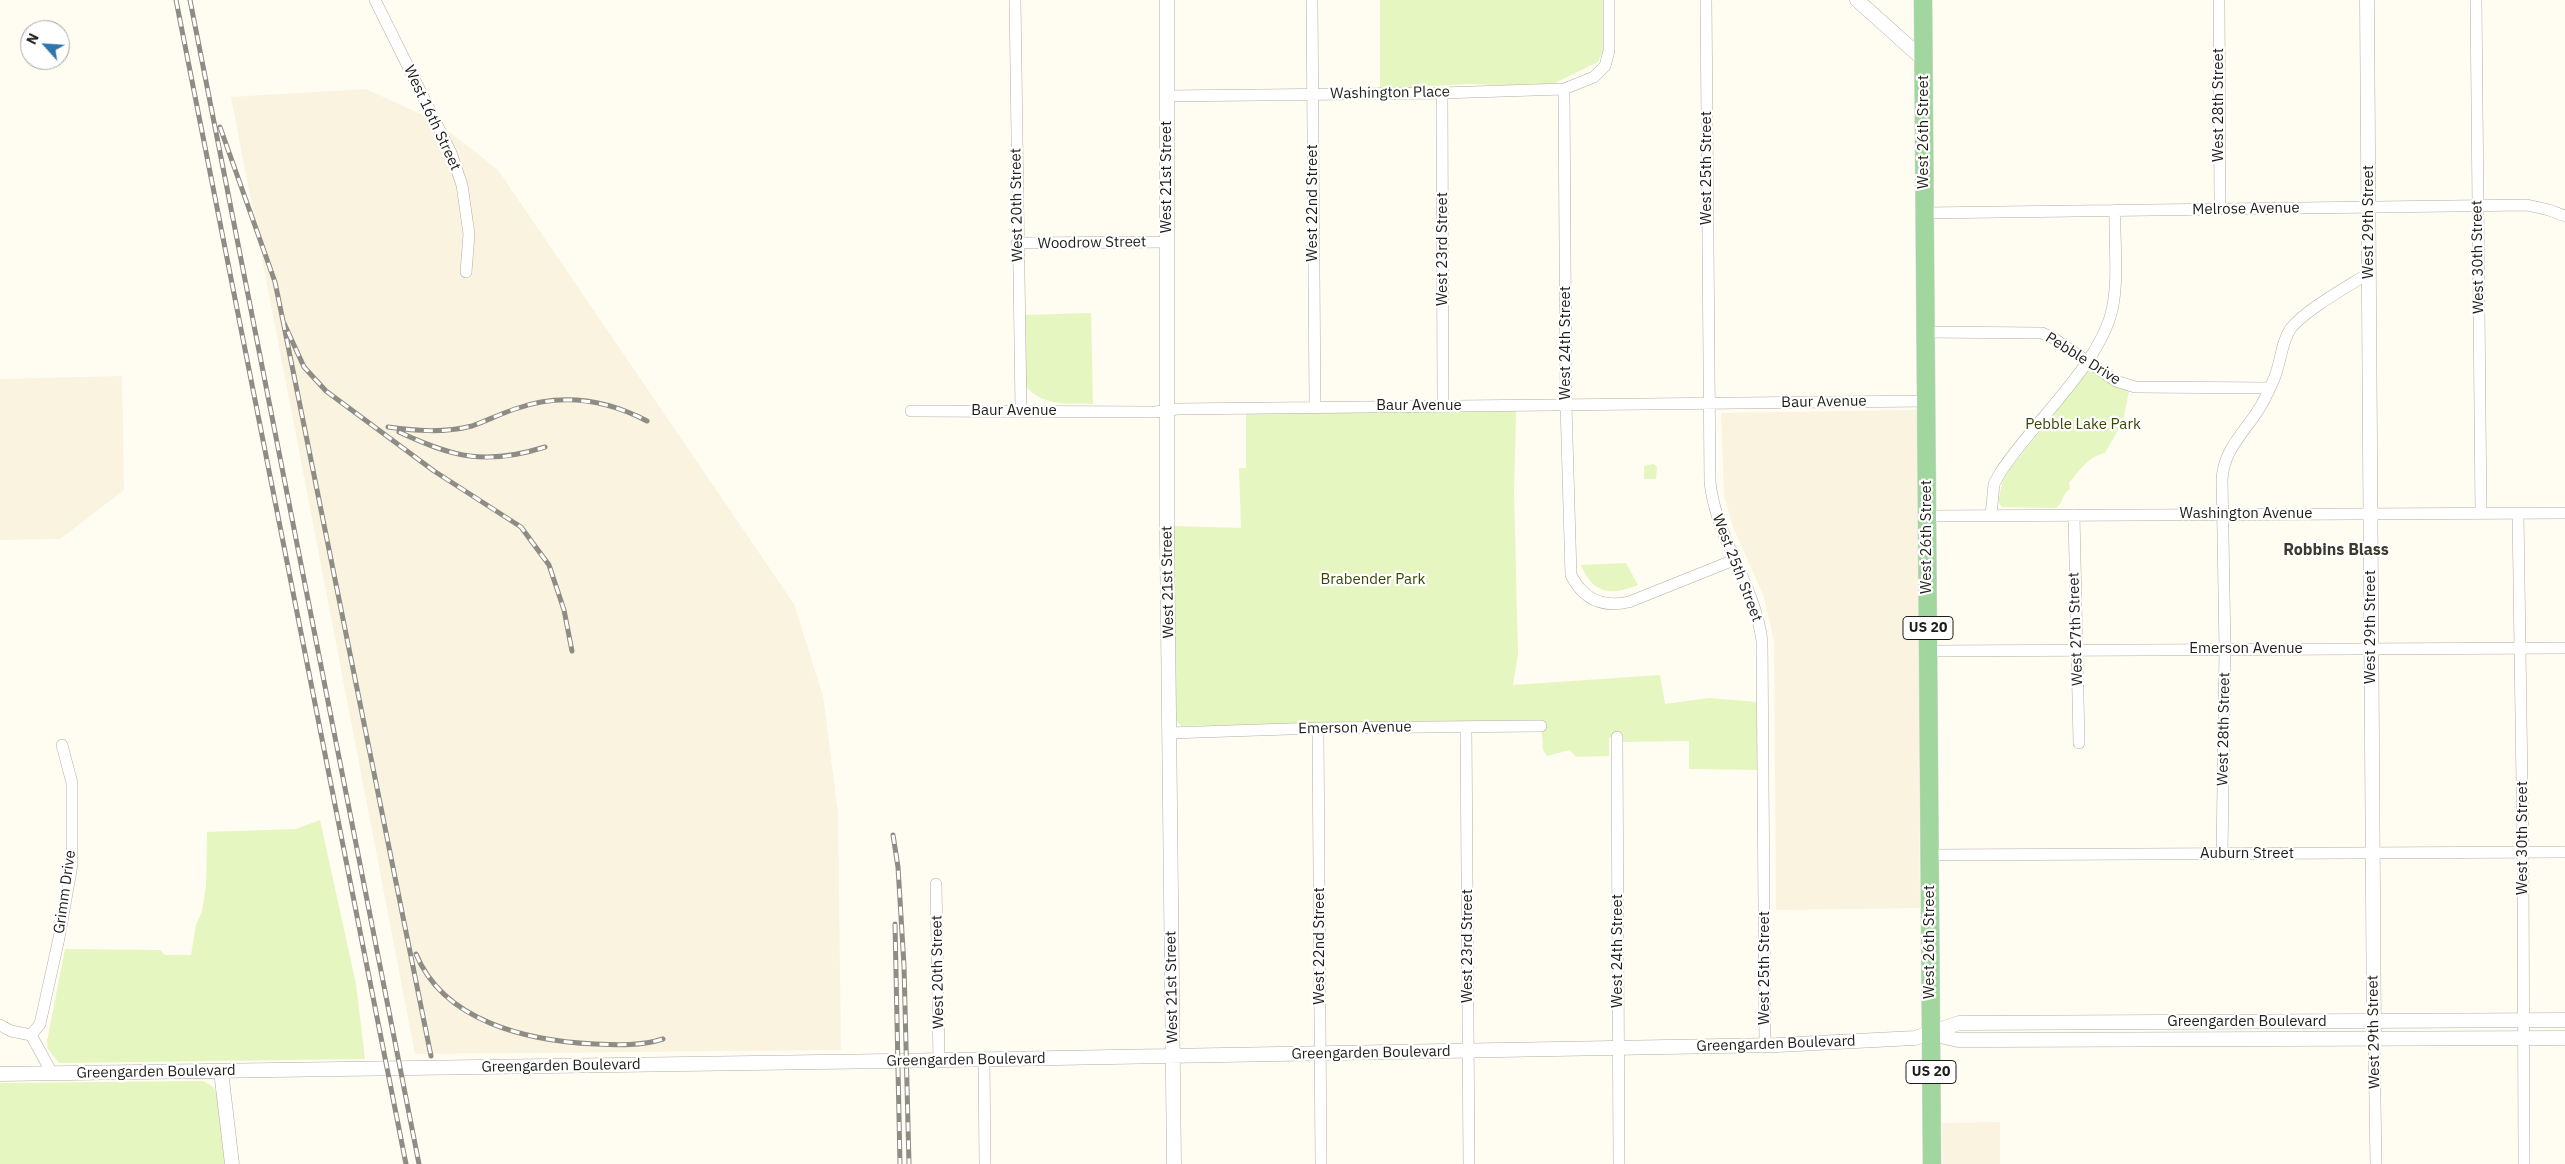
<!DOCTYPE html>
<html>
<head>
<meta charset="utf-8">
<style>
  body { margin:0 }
  #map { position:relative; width:2565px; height:1164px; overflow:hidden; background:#fffcf1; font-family:"IBM Plex Sans",sans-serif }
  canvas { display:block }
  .north { position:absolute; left:20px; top:20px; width:50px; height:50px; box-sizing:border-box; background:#fff; border:1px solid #a5a5a3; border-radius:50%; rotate:296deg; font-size:14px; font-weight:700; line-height:20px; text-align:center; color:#1f1e19 }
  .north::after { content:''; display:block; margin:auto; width:18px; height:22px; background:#3076ab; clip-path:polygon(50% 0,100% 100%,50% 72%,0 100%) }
</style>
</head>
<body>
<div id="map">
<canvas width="2565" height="1164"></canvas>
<div class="north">N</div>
</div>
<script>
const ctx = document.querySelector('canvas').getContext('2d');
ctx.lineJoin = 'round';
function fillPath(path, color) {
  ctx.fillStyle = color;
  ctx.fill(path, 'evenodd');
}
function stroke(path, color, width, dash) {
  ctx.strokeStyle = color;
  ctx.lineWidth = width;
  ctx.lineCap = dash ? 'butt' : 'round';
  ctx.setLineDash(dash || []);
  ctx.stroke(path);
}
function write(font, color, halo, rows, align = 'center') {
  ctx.font = font + ' "IBM Plex Sans",sans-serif';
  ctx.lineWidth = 4.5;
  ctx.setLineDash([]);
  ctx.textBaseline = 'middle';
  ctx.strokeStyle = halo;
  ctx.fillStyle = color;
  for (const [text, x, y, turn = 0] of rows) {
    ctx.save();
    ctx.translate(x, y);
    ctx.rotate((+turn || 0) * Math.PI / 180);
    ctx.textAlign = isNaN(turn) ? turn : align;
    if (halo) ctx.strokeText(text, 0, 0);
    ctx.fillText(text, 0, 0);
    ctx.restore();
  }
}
fillPath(new Path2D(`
  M366,89L436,121L498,170L794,604L823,696L838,814L841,1050L415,1054L231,97Z
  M122,376L124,490L60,539L0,540V379Z
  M1907,410H1916L1917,416L1920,908L1776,910L1774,641L1764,597L1733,527L1724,496L1721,413Z
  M2000,1122V1164H1943L1942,1123Z`), '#faf3df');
fillPath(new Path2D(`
  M1380,0H1603V52L1598,62L1555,83L1526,86L1468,84L1380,89Z
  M1091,313L1093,404C1067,403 1046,407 1026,387L1024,315Z
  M2088,371C2101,371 2115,387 2129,391L2123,421L2105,453C2089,456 2079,471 2069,483L2070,489C2062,494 2063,503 2056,508L2002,507L1998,502L2003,480L2010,469Z
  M1369,408L1516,411L1514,492L1518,654L1513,685L1660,675L1665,704L1709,698L1758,702L1759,770L1689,769V741L1621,742L1617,737L1609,738V756L1576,757L1570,750L1547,756L1543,750L1541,720L1181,726L1175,719L1174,526L1241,528L1239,468H1246V413Z
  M1654,464L1657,467L1656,479H1644V466Z
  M1626,563L1638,585C1611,596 1593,594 1581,565Z
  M320,820L356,984L365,1059L59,1063L48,1049L47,1041L65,949L160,950L165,955H191L196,925L202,911L206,886L207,832L296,829Z
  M203,1081L212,1086L218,1095L227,1164H0V1083Z`), '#e5f6c1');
const minor = new Path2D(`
  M375,0L451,153L462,185L469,234L466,272
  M1015,0L1021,410
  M1312,0L1315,406
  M1706,0L1710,482C1716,539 1755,584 1762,641L1765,1046
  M2219,0L2220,209
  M2476,0L2481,513
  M1564,89L1566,405L1571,575C1583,599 1602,608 1629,602L1734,560
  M1442,93L1443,406
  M1167,96L1442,93L1564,89L1594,77L1605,66L1609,51V0
  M1925,213L2527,205L2549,210L2565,216
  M1017,243L1167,242
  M1926,332L2042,333L2053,338L2116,381L2135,387L2270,388
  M911,411L1155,412L1177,409L1926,401
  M2518,513L2523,852L2524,1164
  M1991,515L1994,484L2000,473C2032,423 2099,366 2112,310C2119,279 2114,242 2115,210
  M2074,515L2079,743
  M1927,516L2565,513
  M1928,651L2565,648
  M1466,727L1469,1164
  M1318,728L1321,1164
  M1170,733L1318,728L1541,726
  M1617,737L1619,1164
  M2222,854L2225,649L2222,479C2224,450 2242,435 2257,412C2264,402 2269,390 2274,379C2281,363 2281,342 2291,328C2307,309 2347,287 2369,273
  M1929,855L2565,852
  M936,884L939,1061
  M0,1025L11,1031L31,1035L52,1073
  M31,1035L40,1024L59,938L72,865V783L62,745
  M2374,1039L2376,1164
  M984,1060L985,1164`);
const tertiary = new Path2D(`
  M1167,0V537L1174,1164
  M1857,0L1924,60
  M2367,0L2374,1039
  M1931,1034L1958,1040H1986L2565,1038
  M221,1071L232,1164
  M0,1074L890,1061L1777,1045L1915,1038L1959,1023L2565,1020`);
const primary = new Path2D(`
  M1923,0L1932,1164`);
stroke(minor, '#b2aea2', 12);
stroke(tertiary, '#b2aea2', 15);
stroke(primary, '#dbdbda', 19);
stroke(minor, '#fff', 11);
stroke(tertiary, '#fff', 14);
stroke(primary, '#a1d79e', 18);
const rail = new Path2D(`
  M176,0L406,1164
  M190,0L419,1164
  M220,127L275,282L283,321L304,367L326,391L434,471L521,527L549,565L564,610L572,651
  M283,321L431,1056
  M388,427C416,431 444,433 472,426C486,421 500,414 515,409C560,393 605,399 647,421
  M399,432C453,457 485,466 545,447
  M893,835L898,867L904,966L909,1164
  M895,924L900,1164
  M416,954C444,1022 528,1041 595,1044C618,1045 641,1046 663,1039`);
stroke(rail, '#8e8c84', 5);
stroke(rail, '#fff', 3, [9]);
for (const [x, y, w] of [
  [1928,628,50],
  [1931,1072,50]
]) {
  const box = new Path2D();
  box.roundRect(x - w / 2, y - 11.5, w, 23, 4);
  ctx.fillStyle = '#fff';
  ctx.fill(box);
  stroke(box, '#1f1e19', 1);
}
write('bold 14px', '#1f1e19', null, [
  ["US 20",1928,628],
  ["US 20",1931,1072]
]);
write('15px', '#1f1e19', '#fff', [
  ["Washington Place",1390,93,-1],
  ["West 28th Street",2219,105,-90],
  ["West 16th Street",432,118,65],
  ["West 26th Street",1924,132,-90],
  ["West 25th Street",1707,168,-90],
  ["West 21st Street",1167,177,-90],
  ["West 22nd Street",1313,203,-90],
  ["West 20th Street",1017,205,-91],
  ["Melrose Avenue",2246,209,-1],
  ["West 29th Street",2369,222,-90],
  ["Woodrow Street",1092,243,-1],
  ["West 23rd Street",1443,249,-90],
  ["West 30th Street",2478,257,-91],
  ["West 24th Street",1566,343,-90],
  ["Pebble Drive",2083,359,32],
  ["Baur Avenue",1824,402,-1],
  ["Baur Avenue",1419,406],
  ["Baur Avenue",1014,411],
  ["Washington Avenue",2246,514],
  ["West 26th Street",1927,537,-90],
  ["West 25th Street",1737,568,69],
  ["West 21st Street",1168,582,-91],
  ["West 29th Street",2371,627,-90],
  ["West 27th Street",2076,629,-92],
  ["Emerson Avenue",2246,649],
  ["Emerson Avenue",1355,728,-1],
  ["West 28th Street",2224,729,-89],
  ["West 30th Street",2523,838,-90],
  ["Auburn Street",2247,854],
  ["Grimm Drive",65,892,-82],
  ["West 26th Street",1930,942,-90],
  ["West 22nd Street",1320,946,-90],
  ["West 23rd Street",1468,946,-90],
  ["West 24th Street",1618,951,-90],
  ["West 25th Street",1765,968,-90],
  ["West 20th Street",938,972,-91],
  ["West 21st Street",1172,987,-91],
  ["Greengarden Boulevard",2247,1022],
  ["West 29th Street",2374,1032,-91],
  ["Greengarden Boulevard",1776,1044,-2],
  ["Greengarden Boulevard",1371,1053,-1],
  ["Greengarden Boulevard",966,1060,-1],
  ["Greengarden Boulevard",561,1066,-1],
  ["Greengarden Boulevard",156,1072,-1]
]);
write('15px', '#384602', '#fff', [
  ["Pebble Lake Park",2083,425],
  ["Brabender Park",1373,580]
]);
write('bold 16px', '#3c392f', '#fff', [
  ["Robbins Blass",2336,550]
]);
</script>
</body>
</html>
